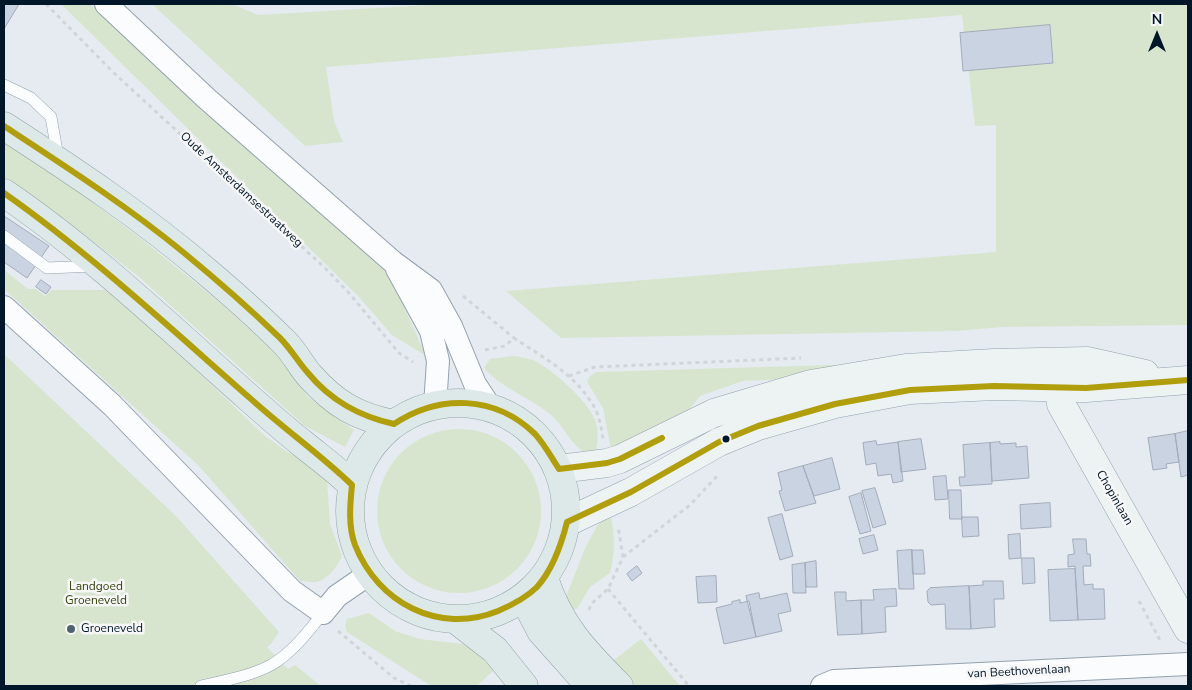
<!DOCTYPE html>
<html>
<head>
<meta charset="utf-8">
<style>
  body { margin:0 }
  #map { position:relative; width:1192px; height:690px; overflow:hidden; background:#e5ebf1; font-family:"Nunito Sans",sans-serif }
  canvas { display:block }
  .frame { position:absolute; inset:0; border:5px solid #001629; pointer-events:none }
  .north { position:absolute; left:1132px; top:10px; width:50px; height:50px; -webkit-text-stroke:4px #f7f7f7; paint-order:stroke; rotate:0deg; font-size:14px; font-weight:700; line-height:20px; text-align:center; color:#001629 }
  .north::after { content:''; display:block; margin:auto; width:18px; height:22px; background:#001629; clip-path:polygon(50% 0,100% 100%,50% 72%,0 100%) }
</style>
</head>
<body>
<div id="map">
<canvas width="1192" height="690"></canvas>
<div class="frame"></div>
<div class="north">N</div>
</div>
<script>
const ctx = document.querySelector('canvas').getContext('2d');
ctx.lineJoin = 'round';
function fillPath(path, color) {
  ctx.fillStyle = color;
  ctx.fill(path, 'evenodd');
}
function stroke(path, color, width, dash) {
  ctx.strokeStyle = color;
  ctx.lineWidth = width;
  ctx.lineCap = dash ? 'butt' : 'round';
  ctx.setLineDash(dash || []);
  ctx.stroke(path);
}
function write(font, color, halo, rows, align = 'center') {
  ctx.font = font + ' "Nunito Sans",sans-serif';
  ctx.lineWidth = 5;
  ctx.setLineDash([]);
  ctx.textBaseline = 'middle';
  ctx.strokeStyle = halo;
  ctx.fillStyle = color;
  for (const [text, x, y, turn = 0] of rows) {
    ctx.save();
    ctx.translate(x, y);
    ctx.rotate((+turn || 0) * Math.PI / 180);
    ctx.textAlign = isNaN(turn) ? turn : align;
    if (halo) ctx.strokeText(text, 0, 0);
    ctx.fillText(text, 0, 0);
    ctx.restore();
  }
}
fillPath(new Path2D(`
  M61,4H90L380,263L396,289L426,356L392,335L359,297Z
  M152,4H232L258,15L445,4H1188V325L1002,327L957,331L561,338L506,291L996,252V125L975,126L962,15L326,67L334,121L343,142L305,146Z
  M4,142L57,176L139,237L224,306L285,362L308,397L354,430L345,447L305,426L139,277L54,211L4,179Z
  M4,270L28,289H36L45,296L51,290H108L199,373L265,436L286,451L304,460L327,480L330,524L342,556C338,566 328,579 317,582C312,583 305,581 300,581L198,465L4,289Z
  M4,354L176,516L279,632L271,644L267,647L288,669L295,665L321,686H4Z
  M514,356C520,357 527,358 533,360C551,368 588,401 595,420C600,432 597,446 595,458C591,456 585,453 581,450C569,441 563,425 551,415C528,396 504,390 484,368L490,359Z
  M863,364L791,379L743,381L700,396L684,416L612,455L603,408L587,382L590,376L597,372Z
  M377 511a82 82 0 1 1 164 0a82 82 0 1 1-164 0Z
  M611,517C615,536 615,554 610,573L590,587L577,609L564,610L565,599L586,546L600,521Z
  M369,613L395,631L420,639L463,644L475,651L494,670L477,686H431L347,632L345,626L347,619Z
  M641,639L680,686H629L609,664Z`), '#d8e5ce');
const building = new Path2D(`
  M4,4H19L4,29Z
  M1050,25L1053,63L963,71L960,33Z
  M4,216L49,246L27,278L4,262Z
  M41,280L51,287L46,294L36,287Z
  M1188,431V475L1181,477L1175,434Z
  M1175,434L1179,462L1166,464L1167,468L1153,470L1148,438Z
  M921,439L926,469L901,472L898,442Z
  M876,441L877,445L898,442L903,481L893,483L891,474L878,476L876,463L866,465L863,443Z
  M1000,442V444L1016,443V447L1027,446L1029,478L992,481L990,443Z
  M990,443L992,484L960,486L959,477H965L963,445Z
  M832,458L840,489L814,496L803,466Z
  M803,466L816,503L785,511L779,491L782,490L778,473Z
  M946,476L948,499L935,500L933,477Z
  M875,488L886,524L873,528L862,491Z
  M949,490H961L962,519H950Z
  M861,493L871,531L860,534L849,497Z
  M1050,503L1051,527L1021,529L1020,505Z
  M782,514L793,556L780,560L768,518Z
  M962,517H978L979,536L963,537Z
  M1020,534L1021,558L1009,559L1008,535Z
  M874,535L878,550L863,554L859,539Z
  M1073,539H1086L1087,554H1090L1091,566H1083L1084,585L1093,584V589H1104L1105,619L1078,620L1075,566L1068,567V555L1074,554Z
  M912,550H923L925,574H913Z
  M912,550L914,589H899L897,551Z
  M1022,558H1034L1035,583L1023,584Z
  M816,561L817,587H806L805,563Z
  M805,563L806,593H793L792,565Z
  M637,566L642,573L632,581L627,574Z
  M1075,569L1078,620L1050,621L1048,570Z
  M716,576L717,602L698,603L696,577Z
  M983,581H1003L1004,599H994L995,627L971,629L969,586L983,585Z
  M969,586L971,629H946L945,604L931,605L928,602L927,591L930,588Z
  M896,589L897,606L885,607L886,632L862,634L861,600H874L873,590Z
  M835,592H846V601L861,600L862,634L838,635Z
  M759,593L760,599L787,593L791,611L778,614L782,631L756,637L746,596Z
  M740,600V603L749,601L756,637L724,644L716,608L732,604V602Z`);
fillPath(building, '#cad3e2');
stroke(building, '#a2abb9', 1);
const lane = new Path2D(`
  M4,85L31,98L51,117L58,157
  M4,236L47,268L95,266
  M201,686C223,681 251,676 271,665C292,653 308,632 323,613`);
const street = new Path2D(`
  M106,4L206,98L393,262L431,290L451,326L475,384L490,407
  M397,269L431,331L438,361L435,405
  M4,307L112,405L292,591L323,613L337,596L369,574
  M822,686L834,681L1188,664`);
const secondary = new Path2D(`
  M1056,372L1061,404L1188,629
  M559,469L607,463L620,459L714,413L811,384L906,368L994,363L1087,361L1145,374
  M567,522L631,492L719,442L758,426L835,404L910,390L994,386L1086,388L1188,380`);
const primary = new Path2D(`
  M4,126C74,171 143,217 207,272C233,294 260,318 285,343C295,353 301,366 310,376C335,404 357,417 394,424
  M4,193C92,253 169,327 248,397C266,413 284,429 303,444C320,458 337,470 352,485
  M350 511a108 108 0 1 1 216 0a108 108 0 1 1-216 0Z
  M544,578C559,625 584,651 619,686
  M524,598L541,631L590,686
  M455,619L495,650L524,686`);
stroke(lane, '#92a1ae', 12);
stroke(street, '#92a1ae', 24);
stroke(secondary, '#92a1ae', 29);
stroke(primary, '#90a5a7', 29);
stroke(new Path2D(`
  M46,4L113,72L325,268L349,293L399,353L413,362
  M463,296L514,338
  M485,350L505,346L514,338C541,356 571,372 589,399C598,410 601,425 603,439
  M569,376L595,367L801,358
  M623,557L690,505L719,474
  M608,589L689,686
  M1139,601L1161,642
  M589,610L591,604L608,589L623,557L618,526
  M338,631L394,678L411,686`), '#d1d5d8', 3, [4, 4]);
stroke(lane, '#fbfcfd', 11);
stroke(street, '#fbfcfd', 22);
stroke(secondary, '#edf3f3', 28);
stroke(primary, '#dde8e8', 28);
stroke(new Path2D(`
  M4,126C65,166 127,206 183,252C217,280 249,308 280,338C291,349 298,362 308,373C331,401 359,416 394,424C439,394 495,395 535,434C545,445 551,457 559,469L607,463L620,459L662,438
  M4,193C92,255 170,328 251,399C284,429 320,454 352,485C350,505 348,526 355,545C378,603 439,635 498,611C512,605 526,598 537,587C553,569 561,546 567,522L631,492L719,442L758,426L835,404L910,390L994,386L1086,388L1188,380`), '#b09e0c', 6);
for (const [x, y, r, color] of [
  [726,439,4.5,"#001629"],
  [71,629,5,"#50616f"]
]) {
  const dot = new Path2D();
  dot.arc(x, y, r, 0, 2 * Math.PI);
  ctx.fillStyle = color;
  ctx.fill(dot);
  stroke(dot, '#f7f7f7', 2);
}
write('12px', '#001629', '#f7f7f7', [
  ["Oude Amsterdamsestraatweg",241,190,43],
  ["Chopinlaan",1114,498,60],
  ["van Beethovenlaan",1019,672,-3]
]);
write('12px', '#34430d', '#f7f7f7', [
  ["Landgoed",96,587],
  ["Groeneveld",96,601]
]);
write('12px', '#001629', '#f7f7f7', [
  ["Groeneveld",81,629]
], 'left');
</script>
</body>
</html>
